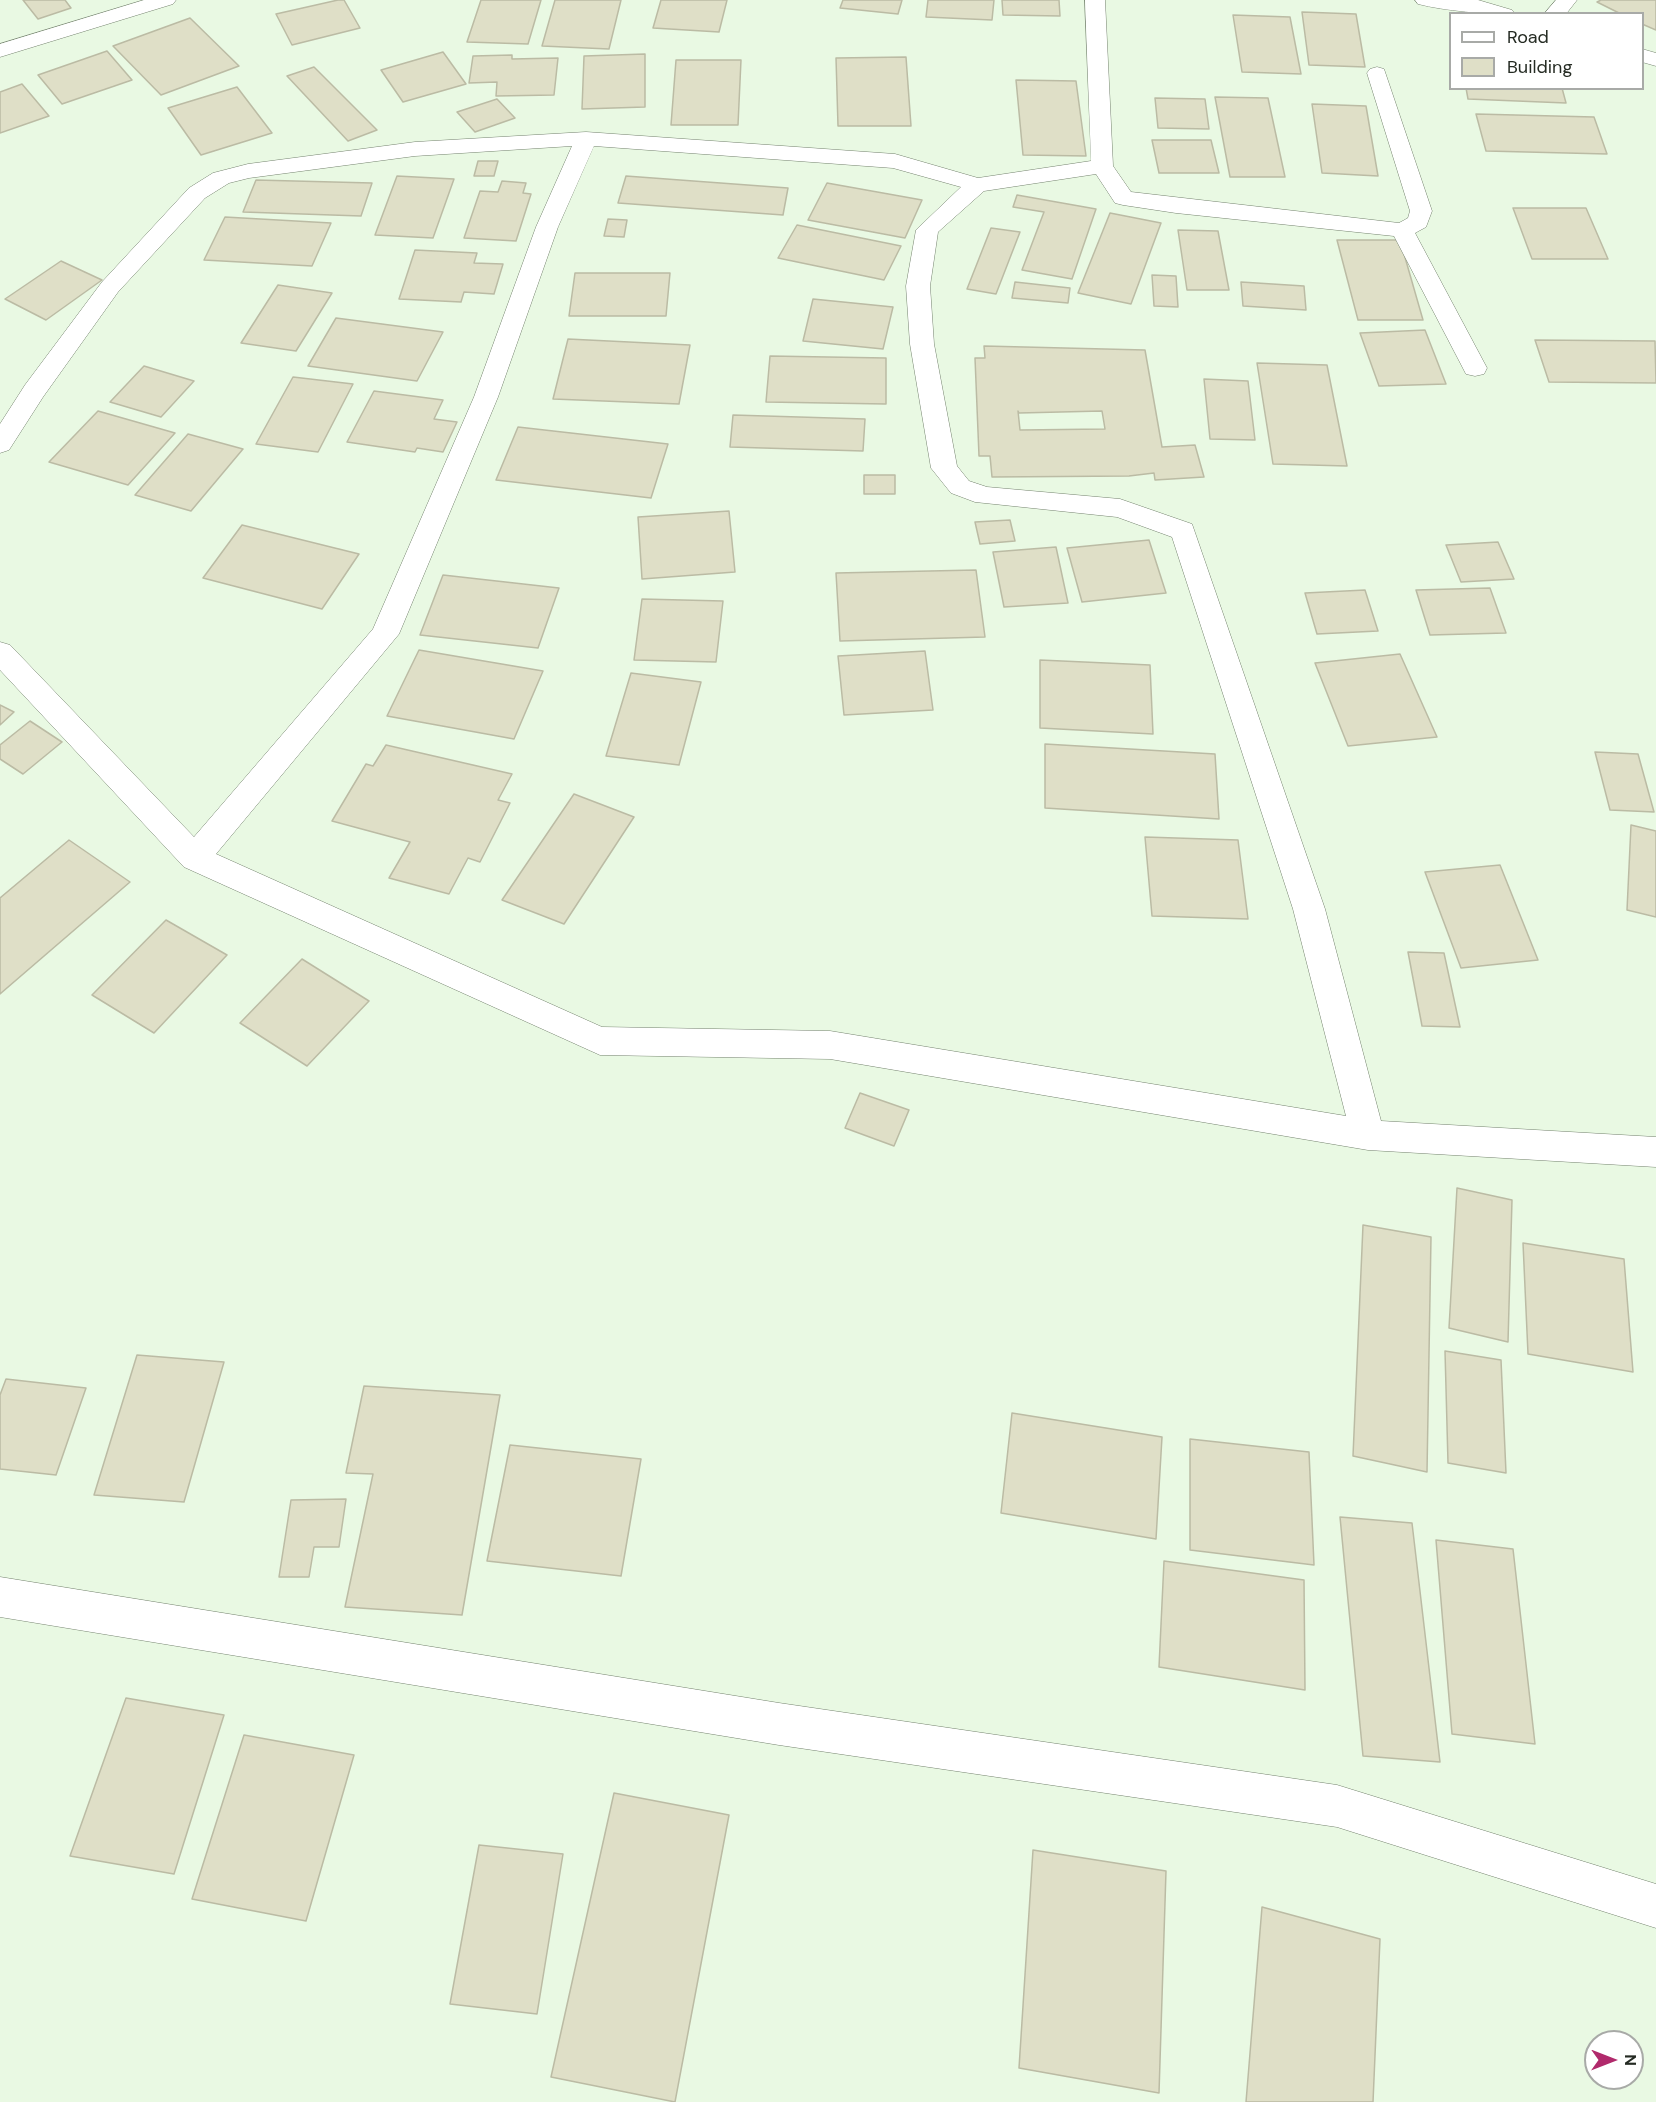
<!DOCTYPE html>
<html>
<head>
<meta charset="utf-8">
<style>
  body { margin:0 }
  #map { position:relative; width:1656px; height:2102px; overflow:hidden; background:#e9f9e3; font-family:"DM Sans",sans-serif }
  canvas { display:block }
  .legend { position:absolute; left:1449px; top:12px; width:195px; height:78px; box-sizing:border-box; background:#fff; border:2px solid #a8aaa7; margin:0; padding:8px 10px; list-style:none; font-size:18px; color:#252b23 }
  .legend li { display:flex; align-items:center; gap:12px; height:30px }
  .legend b { width:30px; border:2px solid #a8aaa7 }
  .north { position:absolute; left:1584px; top:2030px; width:60px; height:60px; box-sizing:border-box; background:#fff; border:2px solid #a8aaa7; border-radius:50%; rotate:90deg; font-size:16px; font-weight:700; line-height:24px; text-align:center; color:#252b23 }
  .north::after { content:''; display:block; margin:auto; width:21px; height:27px; background:#b12a6c; clip-path:polygon(50% 0,100% 100%,50% 72%,0 100%) }
</style>
</head>
<body>
<div id="map">
<canvas width="1656" height="2102"></canvas>
<ul class="legend">
<li><b style="height:8px;background:#fff"></b>Road</li>
<li><b style="height:16px;background:#dfdfc7"></b>Building</li>
</ul>
<div class="north">N</div>
</div>
<script>
const ctx = document.querySelector('canvas').getContext('2d');
ctx.lineJoin = 'round';
function fillPath(path, color) {
  ctx.fillStyle = color;
  ctx.fill(path, 'evenodd');
}
function stroke(path, color, width, dash) {
  ctx.strokeStyle = color;
  ctx.lineWidth = width;
  ctx.lineCap = dash ? 'butt' : 'round';
  ctx.setLineDash(dash || []);
  ctx.stroke(path);
}
const building = new Path2D(`
  M23,0H65L71,8L38,19Z
  M338,0H344L360,28L292,45L276,14Z
  M481,0H541L528,44L467,42Z
  M555,0H621L609,49L542,46Z
  M661,0H727L719,32L653,28Z
  M843,0H902L898,14L840,8Z
  M928,0H994L992,20L926,17Z
  M1002,0H1059L1060,16L1003,15Z
  M1601,0H1656V30L1642,24V14H1621L1597,2Z
  M1302,12L1356,14L1365,67L1309,65Z
  M1233,15L1290,17L1301,74L1242,72Z
  M190,18L239,66L161,95L113,46Z
  M107,51L132,80L62,104L38,75Z
  M443,52L466,84L403,102L381,70Z
  M645,54V107L582,109L584,56Z
  M512,55V59L558,58L554,95L496,96L497,82L469,83L473,56Z
  M906,57L911,126H838L836,58Z
  M676,60H741L738,125H671Z
  M314,67L377,130L348,141L287,76Z
  M1016,80L1076,81L1086,156L1023,155Z
  M22,84L49,116L0,133V92Z
  M237,87L272,133L201,155L168,108Z
  M1466,88H1562L1566,103L1468,99Z
  M1215,97L1268,98L1285,177H1230Z
  M1155,98L1205,99L1209,129L1158,128Z
  M497,99L515,118L475,132L457,112Z
  M1312,104L1366,106L1378,176L1322,173Z
  M1476,114L1594,117L1607,154L1486,151Z
  M1152,140H1211L1219,173H1159Z
  M478,161H498L494,176H474Z
  M397,176L454,179L433,238L375,235Z
  M626,176L788,188L783,215L618,203Z
  M256,180L372,183L361,216L243,212Z
  M502,181L526,183L523,193L531,194L516,241L464,238L480,191L498,192Z
  M827,183L922,200L905,238L808,220Z
  M1017,195L1096,209L1072,279L1022,270L1044,212L1013,207Z
  M1513,208H1586L1608,259H1532Z
  M1110,213L1161,223L1131,304L1078,293Z
  M225,217L331,223L312,266L204,260Z
  M608,219L627,220L624,237L604,236Z
  M797,225L901,246L884,280L778,258Z
  M991,228L1020,232L996,294L967,289Z
  M1178,230L1218,231L1229,290H1187Z
  M1337,240H1400L1423,320H1358Z
  M415,250L477,253L474,263L503,264L494,294L464,292L461,302L399,299Z
  M61,261L102,280L46,320L5,299Z
  M575,273H670L666,316H569Z
  M1152,275L1176,276L1178,307L1154,306Z
  M1015,282L1070,288L1068,303L1012,298Z
  M1241,282L1304,286L1306,310L1243,306Z
  M278,285L332,293L296,351L241,343Z
  M813,299L893,307L883,349L803,341Z
  M336,318L443,332L417,381L308,366Z
  M1425,330L1446,384L1379,386L1360,333Z
  M568,339L690,345L679,404L553,399Z
  M1535,340L1655,341L1656,383L1549,382Z
  M984,346L1145,350L1162,447L1195,445L1204,477L1155,480L1154,473L1129,476L992,477L990,456H979L975,358H985ZM1018,411L1019,413L1102,411L1105,429L1020,430Z
  M770,356L886,358V404L766,402Z
  M1257,363L1327,365L1347,466L1273,464Z
  M144,366L194,381L161,417L110,402Z
  M293,377L353,384L318,452L256,444Z
  M1204,379L1248,381L1255,440L1210,439Z
  M374,391L443,400L434,419L457,422L443,452L417,448L415,452L347,442Z
  M98,411L175,433L128,485L49,462Z
  M733,415L865,419L863,451L730,447Z
  M518,427L668,444L651,498L496,480Z
  M188,434L243,449L191,511L135,495Z
  M864,475H895V494H864Z
  M729,511L735,572L642,579L638,517Z
  M1010,520L1015,541L980,544L975,522Z
  M242,525L359,554L322,609L203,578Z
  M1149,540L1166,593L1082,602L1067,548Z
  M1498,542L1514,579L1461,582L1446,545Z
  M1056,547L1068,603L1004,607L993,552Z
  M976,570L985,637L840,641L836,573Z
  M443,575L559,588L538,648L420,635Z
  M1490,588L1506,633L1430,635L1416,590Z
  M1365,590L1378,631L1317,634L1305,593Z
  M642,599L723,601L716,662L634,660Z
  M419,650L543,671L514,739L387,716Z
  M925,651L933,710L844,715L838,656Z
  M1400,654L1437,737L1348,746L1315,663Z
  M1040,660L1150,665L1153,734L1040,728Z
  M631,673L701,682L679,765L606,756Z
  M0,705L14,712L0,725Z
  M30,721L62,742L23,774L0,759V745Z
  M1045,744L1215,754L1219,819L1045,808Z
  M386,745L512,774L498,800L510,803L480,862L468,858L449,894L389,878L410,842L332,821L366,764L373,766Z
  M1595,752L1638,754L1654,812L1610,810Z
  M574,794L634,817L564,924L502,900Z
  M1631,825L1656,831V917L1627,910Z
  M1145,837L1238,840L1248,919L1152,916Z
  M69,840L130,882L0,994V898Z
  M1500,865L1538,960L1461,968L1425,872Z
  M166,920L227,955L154,1033L92,995Z
  M1408,952L1444,953L1460,1027L1422,1026Z
  M302,959L369,1001L307,1066L240,1023Z
  M860,1093L909,1110L894,1146L845,1128Z
  M1457,1188L1512,1200L1508,1342L1449,1328Z
  M1363,1225L1431,1237L1427,1472L1353,1456Z
  M1523,1243L1624,1259L1633,1372L1528,1354Z
  M1445,1351L1501,1360L1506,1473L1448,1463Z
  M137,1355L224,1362L184,1502L94,1495Z
  M6,1379L86,1388L56,1475L0,1469V1395Z
  M364,1386L500,1395L462,1615L345,1607L373,1474L346,1473Z
  M1012,1413L1162,1437L1156,1539L1001,1513Z
  M1190,1439L1309,1452L1314,1565L1190,1550Z
  M510,1445L641,1459L621,1576L487,1561Z
  M346,1499L339,1547H314L309,1577H279L291,1500Z
  M1340,1517L1412,1523L1440,1762L1363,1756Z
  M1436,1540L1513,1549L1535,1744L1452,1734Z
  M1164,1561L1304,1580L1305,1690L1159,1667Z
  M126,1698L224,1715L174,1874L70,1856Z
  M244,1735L354,1755L306,1921L192,1899Z
  M614,1793L729,1815L675,2102L551,2077Z
  M479,1845L563,1854L537,2014L450,2004Z
  M1033,1850L1166,1871L1159,2093L1019,2068Z
  M1262,1907L1380,1939L1373,2102H1246Z`);
fillPath(building, '#dfdfc7');
stroke(building, '#bbbba4', 1.5);
const minor = new Path2D(`
  M144,0H176L173,4L0,57V44Z
  M1085,0H1105L1113,166L1131,192L1399,223L1408,218L1410,211L1367,73L1370,69L1377,67L1384,69L1432,211L1426,227L1415,233L1487,368L1484,374L1475,376L1466,374L1394,236L1176,213L1123,205L1115,203L1096,174L984,191L938,232L930,286L934,344L957,466L969,481L987,487L1120,499L1192,524L1325,909L1381,1121L1656,1137V1167L1368,1150L830,1059L600,1055L184,867L0,670V642L10,645L194,837L373,629L474,397L536,227L572,146L415,156L249,178L229,183L205,198L118,292L43,397L9,450L0,453V424L25,385L102,282L189,188L213,173L248,164L415,142L586,132L895,154L978,178L1091,161ZM594,146L893,168L961,187L916,230L906,286L910,344L931,468L951,493L975,502L1117,517L1172,537L1293,909L1346,1116L830,1031L602,1027L216,854L399,634L498,397L558,227Z
  M1415,0H1478L1512,10L1515,14C1486,14 1445,11 1418,4Z
  M1556,0H1577L1566,14H1544Z
  M1642,49L1656,53V66L1642,62Z
  M0,1577L779,1703L1337,1785L1656,1884V1928L1337,1827L779,1745L0,1617Z`);
stroke(minor, '#75836f', 1);
fillPath(minor, '#fff');
</script>
</body>
</html>
